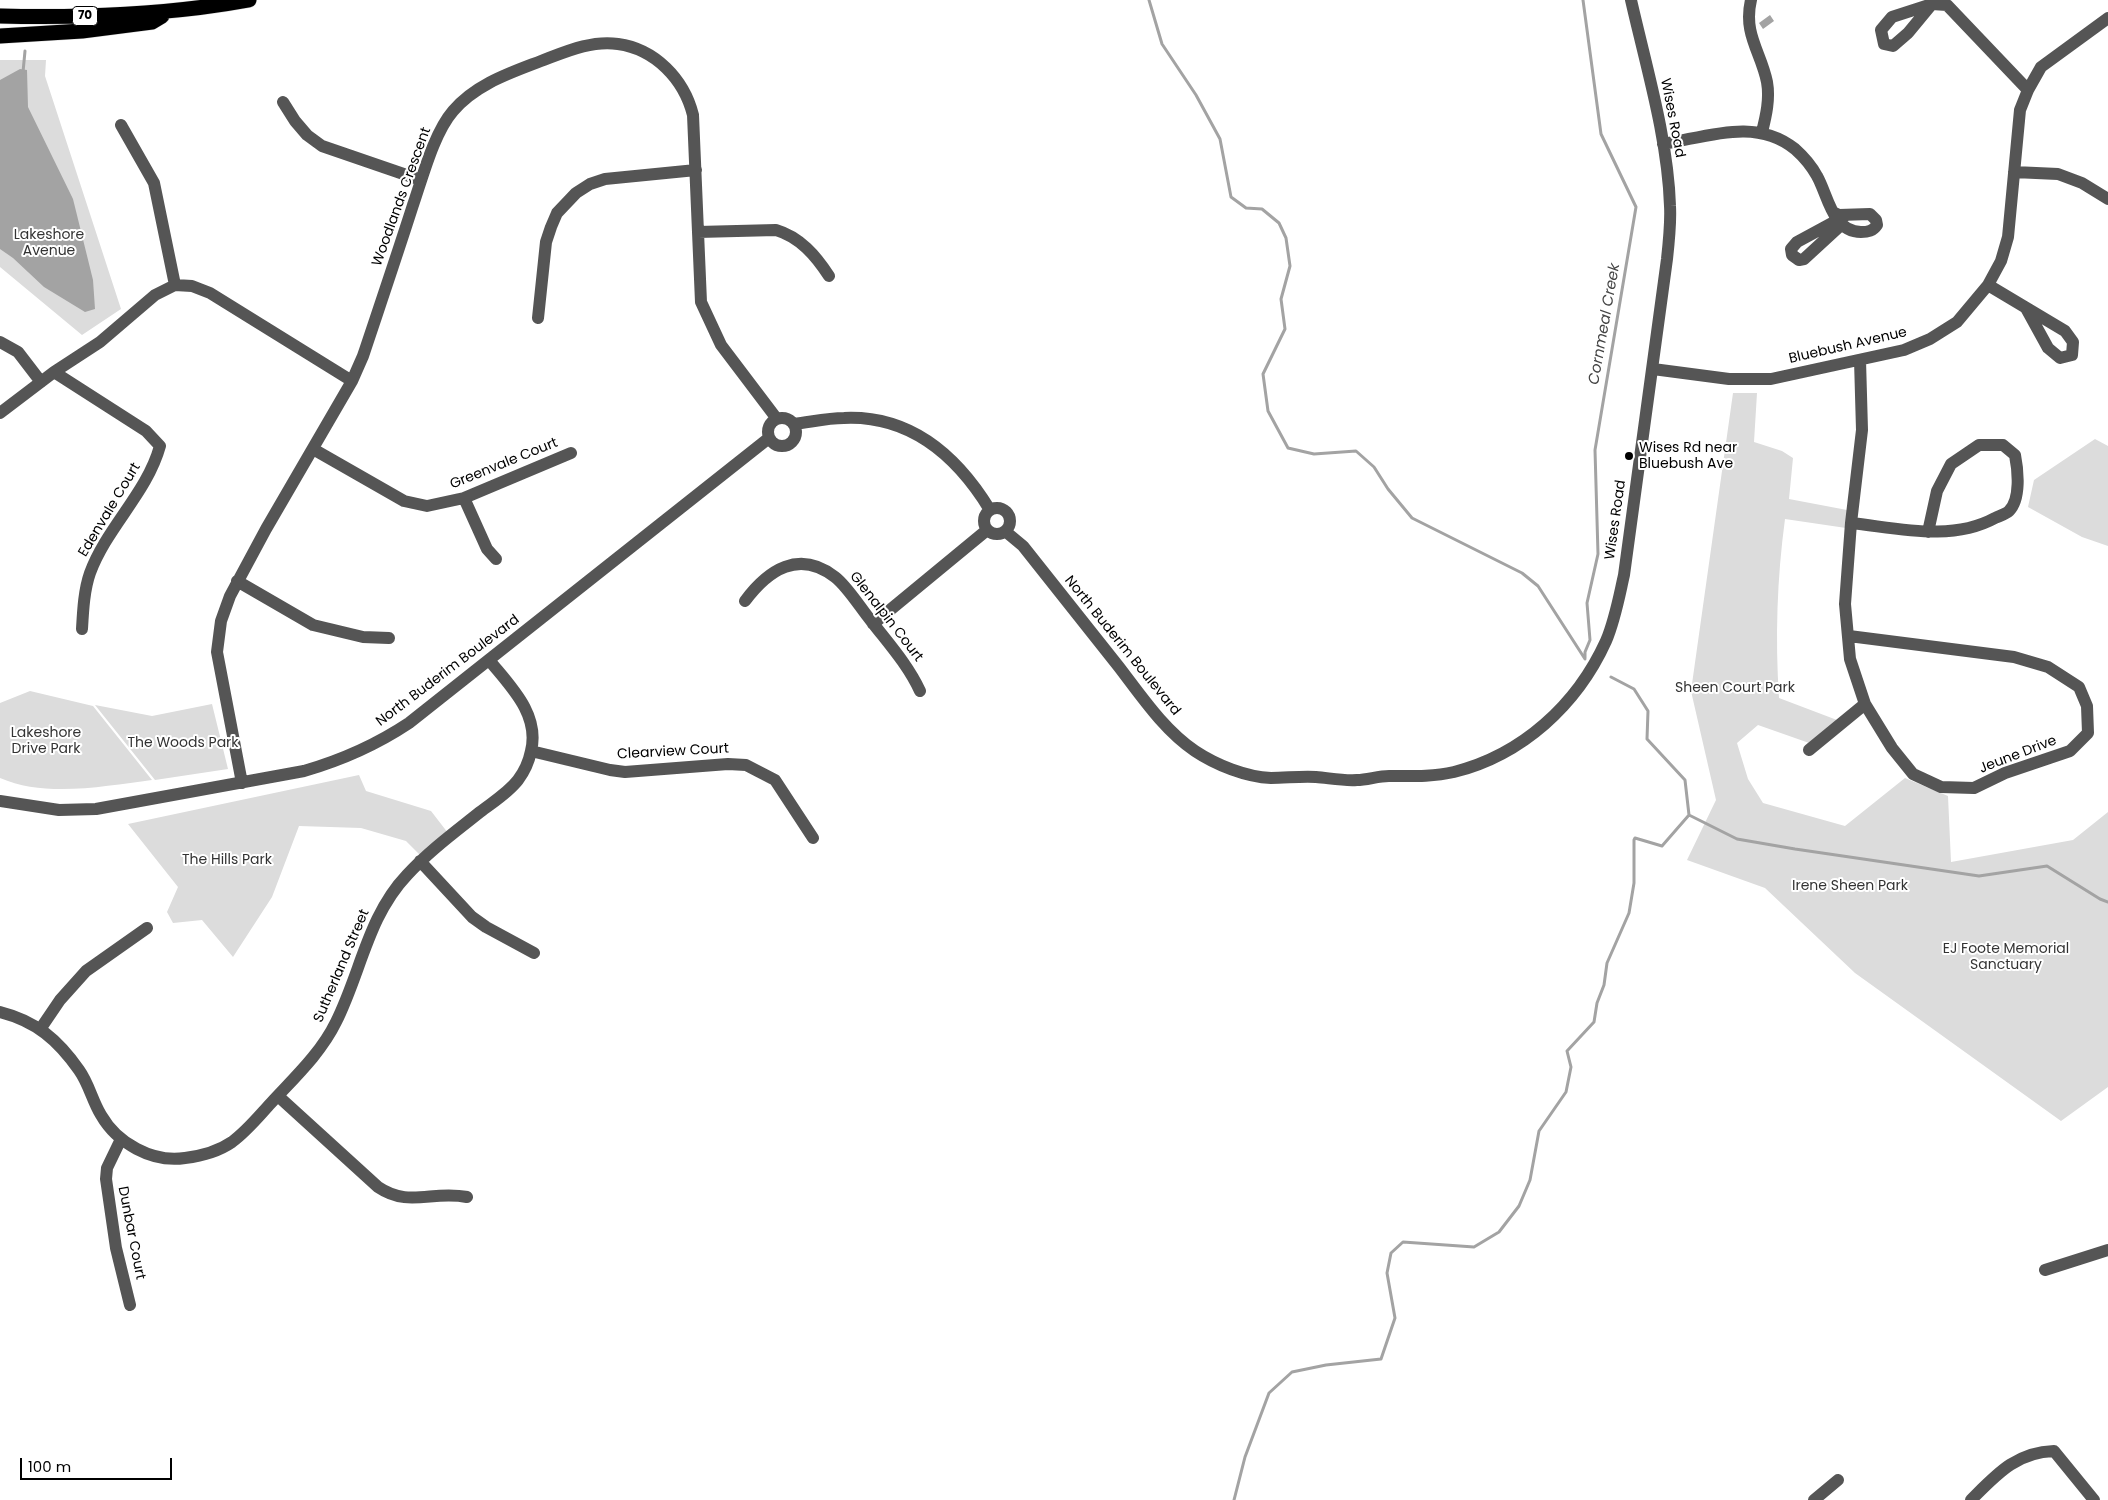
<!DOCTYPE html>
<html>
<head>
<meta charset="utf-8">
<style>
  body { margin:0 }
  #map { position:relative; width:2108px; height:1500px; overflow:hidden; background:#fff; font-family:Poppins,sans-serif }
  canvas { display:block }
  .scale { position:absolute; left:20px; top:1458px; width:152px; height:22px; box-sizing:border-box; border:2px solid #000; border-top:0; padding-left:6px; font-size:15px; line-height:18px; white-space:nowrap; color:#000; -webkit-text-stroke:4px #fff; paint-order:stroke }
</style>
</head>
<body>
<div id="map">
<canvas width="2108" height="1500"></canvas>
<div class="scale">100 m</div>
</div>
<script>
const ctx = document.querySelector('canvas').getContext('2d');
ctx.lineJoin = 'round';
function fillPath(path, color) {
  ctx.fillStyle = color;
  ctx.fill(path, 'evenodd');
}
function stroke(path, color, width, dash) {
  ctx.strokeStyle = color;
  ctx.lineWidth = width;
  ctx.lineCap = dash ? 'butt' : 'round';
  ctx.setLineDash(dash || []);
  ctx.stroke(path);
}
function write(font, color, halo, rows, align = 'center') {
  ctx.font = font + ' Poppins,sans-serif';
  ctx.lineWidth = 4;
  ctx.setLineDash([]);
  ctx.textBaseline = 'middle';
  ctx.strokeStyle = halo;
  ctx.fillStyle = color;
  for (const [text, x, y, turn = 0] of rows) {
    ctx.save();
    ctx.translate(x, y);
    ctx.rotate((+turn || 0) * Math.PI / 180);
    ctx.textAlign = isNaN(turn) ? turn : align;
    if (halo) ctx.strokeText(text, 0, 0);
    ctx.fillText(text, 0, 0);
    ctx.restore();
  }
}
fillPath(new Path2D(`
  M0,60H46L45,76L121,309L82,335L0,267Z
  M1733,393H1757L1754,442L1782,451L1793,458L1789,499L1847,510L1846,528L1785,519C1777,578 1775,638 1779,698L1837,720L1812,744L1758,725L1737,743L1748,779L1763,803L1845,826L1905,778L1948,796L1951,862L2073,840L2108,812V1087L2061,1121L1855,973L1765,888L1687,860L1716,800L1691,691Z
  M2095,439L2108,446V546L2082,537L2028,507L2034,480Z
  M30,691L93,706L152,780C104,786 46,798 0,778V703Z
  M212,704L228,769L155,780L95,705L152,716Z
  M359,775L366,791L431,811L448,833L420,855L406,841L361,828L299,826L272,897L233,957L202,920L173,923L167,912L178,887L128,824Z`), '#dcdcdc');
fillPath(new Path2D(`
  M1770,15L1774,21L1763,29L1759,23Z
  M20,69L27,70L28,107L73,199L93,280L95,309L85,312L44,287L13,258L0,249V80Z`), '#a3a3a3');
stroke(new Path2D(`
  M1149,0L1162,44L1196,95L1220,139L1231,197L1246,208L1262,209L1279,223L1286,238L1290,266L1281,299L1285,329L1263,374L1268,411L1288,448L1314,454L1356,451L1374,467L1388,489L1412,518L1522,573L1538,586L1585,659
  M1583,0L1601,134L1636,207L1595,450L1598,554L1587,603L1590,640L1585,652V658
  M23,72L25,51
  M1689,815L1737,839L1795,849L1979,876L2047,866L2100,899L2108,902
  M1234,1500L1245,1457L1269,1393L1292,1372L1326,1365L1381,1359L1395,1318L1387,1273L1391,1253L1403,1242L1474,1247L1499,1232L1519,1206L1530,1180L1539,1131L1566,1092L1571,1067L1567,1051L1594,1022L1597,1003L1604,985L1607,963L1629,913L1634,883V840L1635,838L1662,846L1689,815L1685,780L1647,739L1648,711L1634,689L1611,677`), '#a3a3a3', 3);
const highway = new Path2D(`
  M0,16C83,18 168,15 249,0
  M0,36L82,31L152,22L162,16`);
stroke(highway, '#dbdbdb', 16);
stroke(new Path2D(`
  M1751,0C1743,34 1761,52 1767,82C1770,99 1766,116 1762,132
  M1932,4L1908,33L1893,46L1884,44L1881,30L1892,17L1932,4L1947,5L2028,90
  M283,102L295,121L307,135L322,146L421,180
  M121,125L154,183L175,285
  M1663,144C1707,137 1756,117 1795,149C1804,157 1811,165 1817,176C1828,195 1832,232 1861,232C1868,232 1873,231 1877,225L1876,220L1870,214L1839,215L1833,212
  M2014,172L2058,174L2082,183L2108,199
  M1841,225L1804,259L1799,260L1792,255L1791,249L1797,242L1845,216
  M698,232L776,230C800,237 816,256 829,276
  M1988,285L2065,331L2073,342L2072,355L2060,358L2048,348L2026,308
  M538,318L546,242L551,227L557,213L576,193L590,184L605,179L696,170
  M0,342L18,352L41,382
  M1653,369L1729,379H1771L1904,350L1930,339L1957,322L1988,285L2001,261L2008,237L2020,110L2028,90L2041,67L2108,18
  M54,372L146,431L160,446C147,493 107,527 90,573C84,590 83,611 82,629
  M0,413L54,372L100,342L155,295L175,285L192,286L210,293L352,381
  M768 432a14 14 0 1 1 28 0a14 14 0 1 1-28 0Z
  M794,424C811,422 827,418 844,418C911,415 957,456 990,510
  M313,449L404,501L427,506L464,498L571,453
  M464,498L487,549L496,559
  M984 521a13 13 0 1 1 26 0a13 13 0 1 1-26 0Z
  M1851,523C1898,528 1951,542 1995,518C1999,516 2006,514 2009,511C2021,499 2018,470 2015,455L2003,445H1979L1951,464L1937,491L1928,532
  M1005,531L1023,546C1055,586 1087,627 1119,667C1142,697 1164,730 1195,751C1216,765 1246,777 1271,778C1286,778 1301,776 1316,777C1329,778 1343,781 1357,780C1367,780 1378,776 1389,776C1410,776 1432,777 1454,772C1522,755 1577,705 1606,641C1615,620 1619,597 1624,575L1667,259C1669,241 1671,223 1670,206C1668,139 1646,66 1631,0
  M237,581L313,625L363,637L389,638
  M745,601C768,570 799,549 835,577C848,587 861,609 872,622C889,644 908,665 920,691
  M873,624L987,530
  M1849,636L2014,657L2048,667L2079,687L2087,706L2088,733L2070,751L2005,773L1974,788L1941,787L1913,774L1892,748L1865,704L1850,659L1845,604L1851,523L1862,430L1860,360
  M1809,750L1865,704
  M531,751L610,770L625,772L728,764L746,765L775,780L813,838
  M242,783L217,652L221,621L230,596L266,529L352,381L363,356C380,305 397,255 413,205C423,176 434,133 453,111C476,84 510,73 541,61C565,52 591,40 618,44C655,49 684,79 693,115L701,302L721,345L777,419
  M0,801L59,810L96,809L304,771C342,760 376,745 409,723L769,438
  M420,861L472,917L486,927L534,953
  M0,1012C36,1021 58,1040 79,1070C89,1084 92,1100 101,1115C117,1143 152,1163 185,1158C201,1156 219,1151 232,1142C247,1131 259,1116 271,1103C294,1078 321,1053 336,1022C361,972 368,916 407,875C429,851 455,832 480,812C493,802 508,793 518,780C524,772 529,761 531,751C540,714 510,686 489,660
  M41,1028L60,1000L86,971L147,928
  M278,1096L378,1187C409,1208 432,1190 467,1197
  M121,1139L107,1168L106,1179L116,1248L130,1305
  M2045,1270L2108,1250
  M1814,1500L1838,1480
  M1971,1500C1996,1475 2016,1452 2054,1451L2094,1500`), '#555', 12);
stroke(highway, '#000', 15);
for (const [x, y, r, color] of [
  [1629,456,5,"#000"]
]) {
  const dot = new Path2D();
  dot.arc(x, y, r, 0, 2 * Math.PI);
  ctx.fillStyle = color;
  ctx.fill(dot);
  stroke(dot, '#fff', 2);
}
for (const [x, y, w] of [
  [85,16,25]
]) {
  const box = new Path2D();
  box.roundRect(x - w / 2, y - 9.5, w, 19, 4);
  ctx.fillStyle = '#fff';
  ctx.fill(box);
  stroke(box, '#000', 1);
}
write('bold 12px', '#000', null, [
  ["70",85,16]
]);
write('14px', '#000', '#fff', [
  ["Wises Road",1672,118,79],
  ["Woodlands Crescent",402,197,-70],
  ["Bluebush Avenue",1848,346,-13],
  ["Greenvale Court",504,464,-22],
  ["Edenvale Court",110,510,-59],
  ["Wises Road",1616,520,-82],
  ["Glenalpin Court",886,617,52],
  ["North Buderim Boulevard",1122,646,51],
  ["North Buderim Boulevard",448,671,-37],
  ["Clearview Court",673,752,-3],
  ["Jeune Drive",2018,755,-21],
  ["Sutherland Street",342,966,-67],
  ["Dunbar Court",131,1233,79]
]);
write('14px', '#333', '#fff', [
  ["Lakeshore",49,235],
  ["Avenue",49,251],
  ["Sheen Court Park",1735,688],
  ["Lakeshore",46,733],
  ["Drive Park",46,749],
  ["The Woods Park",183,743],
  ["The Hills Park",227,860],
  ["Irene Sheen Park",1850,886],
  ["EJ Foote Memorial",2006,949],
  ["Sanctuary",2006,965]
]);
write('14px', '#000', '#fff', [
  ["Wises Rd near",1639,448],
  ["Bluebush Ave",1639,464]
], 'left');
write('italic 15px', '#444', '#fff', [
  ["Cornmeal Creek",1605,324,-80]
]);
</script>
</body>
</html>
